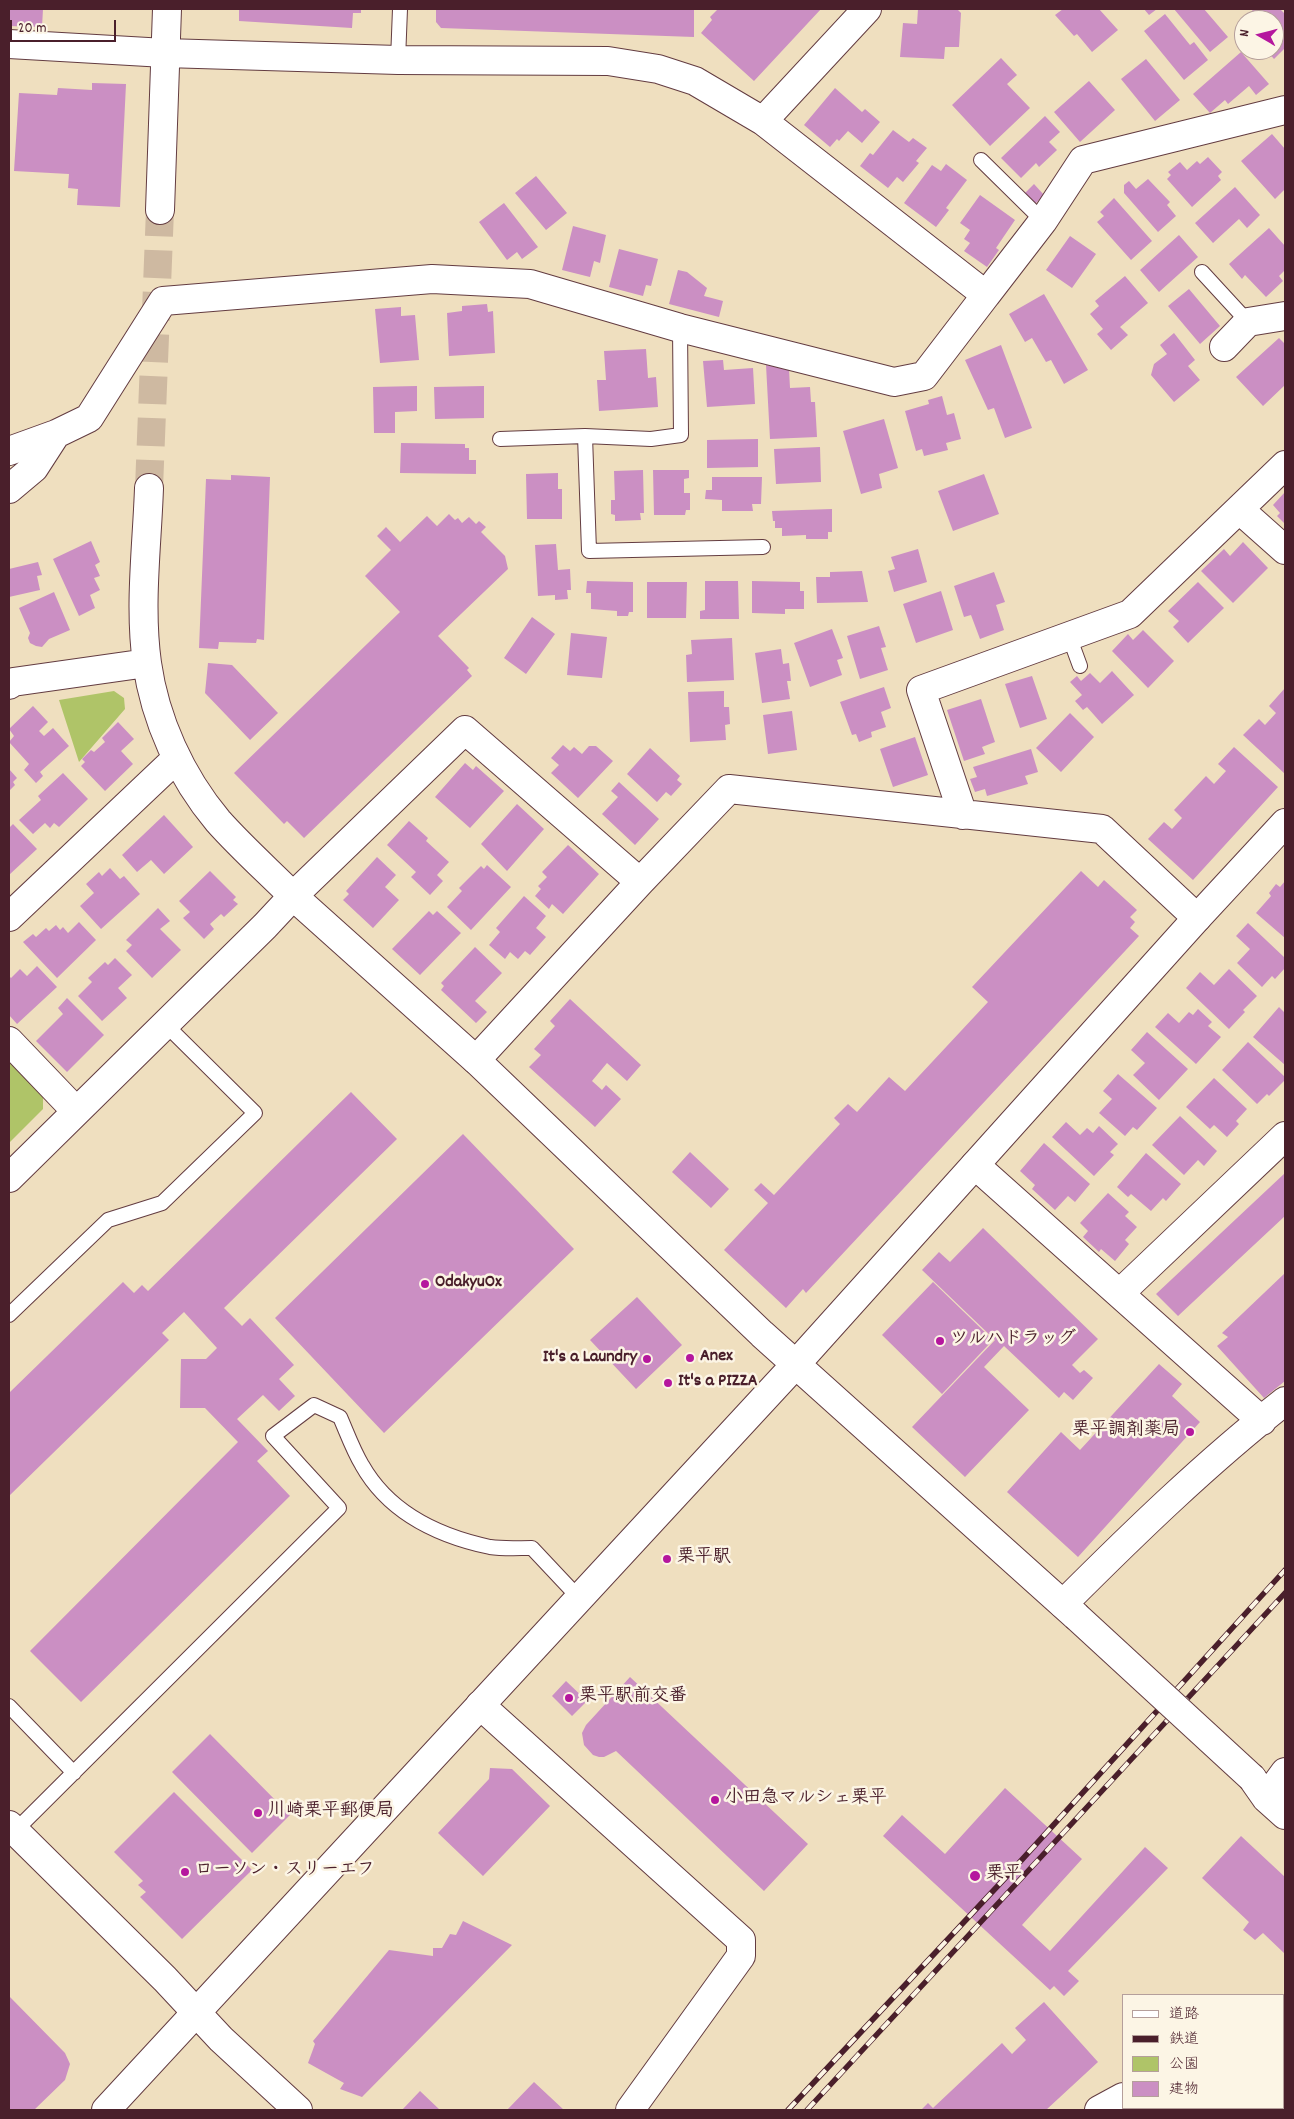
<!DOCTYPE html>
<html>
<head>
<meta charset="utf-8">
<style>
  body { margin:0 }
  #map { position:relative; width:1294px; height:2119px; overflow:hidden; background:#efdfbf; font-family:Dekko,"Klee One",sans-serif }
  canvas { display:block }
  .frame { position:absolute; inset:0; border:10px solid #4a1f2b; pointer-events:none }
  .legend { position:absolute; left:1122px; top:1994px; width:162px; height:115px; box-sizing:border-box; background:#fcf5e5; border:1px solid #b59f9b; margin:0; padding:6px 9px; list-style:none; font-size:15px; color:#4a1f2b }
  .legend li { display:flex; align-items:center; gap:10px; height:25px }
  .legend b { width:25px; border:1px solid #b59f9b }
  .north { position:absolute; left:1234px; top:10px; width:50px; height:50px; box-sizing:border-box; background:#fcf5e5; border:1px solid #b59f9b; border-radius:50%; rotate:278deg; font-size:14px; font-weight:700; line-height:20px; text-align:center; color:#4a1f2b }
  .north::after { content:''; display:block; margin:auto; width:18px; height:22px; background:#b5179e; clip-path:polygon(50% 0,100% 100%,50% 72%,0 100%) }
  .scale { position:absolute; left:10px; top:20px; width:106px; height:22px; box-sizing:border-box; border:2px solid #4a1f2b; border-top:0; padding-left:6px; font-size:15px; line-height:18px; white-space:nowrap; color:#4a1f2b; -webkit-text-stroke:4px #fcf5e5; paint-order:stroke }
</style>
</head>
<body>
<div id="map">
<canvas width="1294" height="2119"></canvas>
<div class="frame"></div>
<ul class="legend">
<li><b style="height:6px;background:#fff"></b>道路</li>
<li><b style="height:6px;background:#4a1f2b"></b>鉄道</li>
<li><b style="height:14px;background:#afc468"></b>公園</li>
<li><b style="height:14px;background:#cb8fc3"></b>建物</li>
</ul>
<div class="north">N</div>
<div class="scale">20 m</div>
</div>
<script>
const ctx = document.querySelector('canvas').getContext('2d');
ctx.lineJoin = 'round';
function fillPath(path, color) {
  ctx.fillStyle = color;
  ctx.fill(path, 'evenodd');
}
function stroke(path, color, width, dash) {
  ctx.strokeStyle = color;
  ctx.lineWidth = width;
  ctx.lineCap = dash ? 'butt' : 'round';
  ctx.setLineDash(dash || []);
  ctx.stroke(path);
}
function write(font, color, halo, rows, align = 'center') {
  ctx.font = font + ' Dekko,"Klee One",sans-serif';
  ctx.lineWidth = 5;
  ctx.setLineDash([]);
  ctx.textBaseline = 'middle';
  ctx.strokeStyle = halo;
  ctx.fillStyle = color;
  for (const [text, x, y, turn = 0] of rows) {
    ctx.save();
    ctx.translate(x, y);
    ctx.rotate((+turn || 0) * Math.PI / 180);
    ctx.textAlign = isNaN(turn) ? turn : align;
    if (halo) ctx.strokeText(text, 0, 0);
    ctx.fillText(text, 0, 0);
    ctx.restore();
  }
}
fillPath(new Path2D(`
  M114,691L124,698L125,709L79,762L59,700Z
  M9,1061L43,1096V1109L9,1143Z`), '#afc468');
fillPath(new Path2D(`
  M9,9H43L42,27L9,26Z
  M239,9H361V13H353L352,28L239,21Z
  M436,9H694V37L441,28L436,22Z
  M718,9H821L754,81L701,33L712,20L710,17Z
  M918,9H957L961,13L959,47H945L944,59L900,57L903,23L917,24Z
  M1063,9H1099L1118,30L1092,52L1077,34L1074,36L1055,15Z
  M1144,9H1157L1149,15Z
  M1174,9H1204L1228,37L1210,52Z
  M1253,9H1280L1285,14V48L1274,59L1266,50H1274V20H1247L1254,13L1252,10Z
  M1165,14L1190,45L1194,42L1208,60L1184,80L1144,31Z
  M1241,52L1269,84L1256,95L1249,86L1228,104L1225,100L1210,113L1193,94Z
  M1001,58L1017,75L1007,84L1030,108L990,146L952,105Z
  M1146,59L1180,100L1155,121L1121,79Z
  M1089,81L1115,110L1080,142L1054,112Z
  M92,83L126,84L120,207L77,205L78,189L68,188L69,174L14,171L19,93L57,95L58,88L92,90Z
  M835,88L862,112L865,109L880,122L862,143L848,131L839,141L837,139L830,147L804,125Z
  M1045,116L1060,132L1049,142L1057,150L1039,167L1036,163L1021,178L1001,158Z
  M893,130L909,142L913,138L927,148L916,161L919,163L903,182L897,177L888,188L860,166L870,153L873,155Z
  M1272,134L1285,149V189L1275,199L1241,161Z
  M1208,157L1222,172L1218,176L1221,180L1192,207L1167,179L1171,175L1168,172L1180,162L1187,170L1197,161L1200,164Z
  M946,164L967,180L946,208L949,210L936,227L904,203L932,165L941,171Z
  M536,176L567,213L546,230L515,193Z
  M1148,179L1170,202L1167,205L1176,216L1158,232L1124,193V185L1129,181L1136,189Z
  M1034,184L1044,195L1035,204L1025,193Z
  M1235,187L1260,215L1247,228L1239,219L1213,243L1195,223Z
  M980,195L1015,220L996,248L999,250L987,267L964,251L970,243L964,239L970,230L960,223Z
  M1114,198L1152,241L1131,260L1097,222L1104,216L1100,212Z
  M504,203L538,247L522,259L517,252L507,260L479,222Z
  M573,226L606,235L600,263L594,261L590,277L562,270Z
  M1269,228L1285,246V270L1279,276L1283,281L1266,297L1245,275L1242,279L1229,264Z
  M1179,235L1198,257L1159,292L1140,270Z
  M1070,236L1096,254L1072,288L1046,270Z
  M619,249L658,259L651,286L646,285L643,296L609,287Z
  M678,270L687,272L707,288L704,296L723,301L719,317L669,304Z
  M1125,276L1148,303L1120,327L1128,335L1111,350L1097,334L1103,329L1090,314L1099,306L1095,301Z
  M1189,289L1220,326L1200,344L1168,306Z
  M1044,294L1088,370L1064,384L1051,360L1046,362L1032,338L1025,342L1009,314Z
  M487,304L488,312L493,311L495,353L449,356L447,313L462,311V306Z
  M401,307V316L415,315L419,360L380,363L375,309Z
  M1174,333L1195,360L1188,366L1200,380L1174,402L1151,375L1154,364L1167,354L1160,345Z
  M1279,338L1285,344V385L1263,406L1236,377Z
  M1001,345L1032,428L1005,438L994,408L988,410L965,360Z
  M646,349L648,378L656,377L658,407L599,411L597,380H606L604,351Z
  M723,360L724,370L753,368L755,404L707,407L703,361Z
  M766,365L789,369L790,388L810,387L811,402H815L817,437L770,439Z
  M417,386V411L395,412V433H374L373,387Z
  M484,386V418L435,419L434,387Z
  M942,396L947,415L954,413L961,439L946,443L948,450L924,456L922,449L916,451L905,411L929,404L928,400Z
  M884,419L898,468L879,474L882,488L861,494L843,431Z
  M758,439V467L707,468V440Z
  M401,443L465,444V448H469V460H476V474L400,473Z
  M820,447L821,482L776,484L774,449Z
  M643,470L644,513H640L641,520L615,521V515L611,514V500H615L614,471Z
  M653,470H689V478L684,479V493H690V510H686L685,515H654Z
  M558,473V489H562V519H527L526,474Z
  M984,474L999,514L953,531L938,491Z
  M231,475L270,477L264,640L257,639L256,643L219,642L218,649L199,648L206,479L231,480Z
  M712,477H762L761,504H752L753,511H722V500L705,499L706,490H712Z
  M1285,492V524L1277,516L1280,513L1273,505Z
  M832,509V532H828V539H806V535L782,536V528H775V521H773L772,511Z
  M449,514L455,520L458,518L462,523L469,517L476,524L479,521L486,527L481,532L505,556L508,569L438,636L469,668L467,670L472,676L304,838L287,821L284,824L234,773L400,612L365,576L391,550L377,536L386,527L400,542L427,516L437,526Z
  M91,541L100,562L95,565L100,576L94,578L100,590L90,595L95,608L79,616L53,559Z
  M1243,542L1268,568L1233,603L1201,571L1224,549L1230,556Z
  M556,544L558,570L570,569L571,590H567L568,599L555,600V595L538,596L535,545Z
  M918,549L927,582L894,592L888,571L895,569L891,557Z
  M38,562L42,575L37,576L40,590L9,597V569Z
  M862,571L868,602L817,603L816,577H830V572Z
  M994,572L1005,602L996,605L1004,630L980,639L971,615L964,617L954,586Z
  M587,581L633,582V612H629L628,616H617V611L591,609V593H586Z
  M705,581H738L739,619H700V611L705,610Z
  M752,581L800,582V591H804V609H785V614L752,613Z
  M647,582H687L686,618H647Z
  M1198,582L1224,608L1188,643L1173,627L1179,621L1168,611Z
  M941,591L953,630L916,643L903,604Z
  M54,592L70,630L49,639L42,647L36,646L30,643L28,638L30,633L19,608Z
  M532,617L555,634L526,674L504,658Z
  M879,626L886,647L881,648L888,670L860,679L847,636Z
  M832,629L843,658L837,660L842,675L810,687L794,643Z
  M1143,630L1174,661L1148,688L1112,651L1128,634L1133,640Z
  M571,633L607,637L602,678L567,675Z
  M732,638L734,680L687,682L686,655L692,654L691,640Z
  M781,649L783,664L789,663L791,681H787L790,699L762,703L755,653Z
  M208,663L232,665L278,713L250,740L205,693Z
  M1112,671L1134,695L1102,724L1087,707L1083,710L1075,701L1082,695L1070,682L1077,676L1081,681L1090,673L1100,683Z
  M1032,676L1047,719L1020,728L1005,684Z
  M884,687L891,708L881,712L886,727L871,732L872,737L859,742L856,734L852,735L840,702Z
  M1285,688V774L1243,735L1259,719L1265,725L1276,713L1269,706Z
  M724,691V707H729L730,724L725,725L726,740L690,742L688,692Z
  M981,699L995,742L982,747L985,754L964,761L947,710Z
  M33,706L48,722L39,731L44,736L53,728L69,746L40,772L43,776L36,783L24,770L29,764L9,742L14,736L9,729Z
  M792,711L797,750L768,754L763,715Z
  M1070,713L1094,737L1061,772L1036,748Z
  M118,722L134,739L121,751L133,764L105,791L81,766L85,762L82,759L91,750L94,752L105,742L102,738Z
  M915,737L928,775L893,787L880,749Z
  M563,745L570,751L574,747L582,754L589,746H596L613,761L578,798L551,773L559,765L551,758Z
  M1234,747L1278,787L1193,880L1148,839L1164,822L1172,829L1182,818L1174,810L1206,776L1214,784L1226,771L1218,764Z
  M650,748L680,776L677,780L682,784L671,796L666,792L657,802L627,774Z
  M1031,749L1038,772L1025,776L1028,784L987,796L985,789L975,792L970,779L977,777L973,767Z
  M465,763L473,770L476,766L504,791L470,828L435,797Z
  M9,769L17,778L13,782L15,785L9,791Z
  M63,773L88,799L59,827L54,823L50,828L45,823L33,834L19,820L41,800L38,796Z
  M619,782L659,819L635,845L602,814L618,797L611,791Z
  M517,804L544,829L507,871L481,844Z
  M164,815L193,847L164,874L151,860L137,872L122,855Z
  M409,821L428,838L426,841L449,862L437,875L443,881L430,895L411,877L416,872L387,845Z
  M13,824L37,849L9,875V828Z
  M568,845L599,874L563,914L552,904L549,909L535,896L541,889L538,886L547,877L542,872Z
  M377,857L396,875L385,887L399,900L373,928L343,900L349,894L346,891Z
  M487,865L511,887L471,930L447,907L462,891L459,888L481,866L484,869Z
  M110,868L120,879L124,876L140,894L101,929L80,906L94,893L86,884L99,872L102,876Z
  M210,871L236,897L233,900L238,904L224,917L221,914L210,924L214,929L204,939L183,918L190,912L179,901Z
  M1081,871L1098,887L1104,880L1137,910L1130,917L1135,922L1130,928L1139,936L806,1293L803,1289L786,1308L724,1250L768,1203L754,1190L761,1183L774,1195L840,1124L834,1118L848,1104L857,1112L889,1077L905,1091L988,1002L972,987Z
  M1285,881V938L1256,913L1271,896L1269,893L1276,884L1280,887Z
  M524,896L546,916L536,928L546,937L530,955L525,951L518,959L510,952L505,959L489,945L500,932L496,928Z
  M158,908L170,921L160,929L181,950L152,978L126,951L132,945L126,940Z
  M429,911L433,915L437,911L461,933L420,975L392,949Z
  M79,922L96,940L57,978L23,942L33,934L36,937L46,928L49,931L56,925L60,930L63,927L68,933Z
  M1248,923L1285,958V968L1275,979L1272,976L1262,987L1237,963L1250,949L1236,936Z
  M475,947L502,973L475,1001L487,1012L476,1023L441,990L444,986L441,983Z
  M115,958L132,975L118,988L127,998L102,1021L78,996L92,982L88,978L105,962L108,965Z
  M37,966L57,987L17,1024L9,1015V976L11,978L20,969L27,976Z
  M1229,969L1257,996L1243,1010L1245,1012L1229,1029L1186,988L1200,972L1214,985Z
  M67,998L104,1035L67,1072L36,1041L63,1014L58,1008Z
  M570,999L641,1065L627,1081L607,1063L592,1081L602,1090L606,1085L621,1099L595,1127L529,1067L541,1055L534,1049L555,1026L550,1021Z
  M1279,1007L1285,1013V1065L1253,1037Z
  M1198,1009L1212,1022L1208,1026L1221,1037L1196,1064L1155,1027L1168,1013L1179,1023L1189,1012L1193,1015Z
  M1147,1032L1188,1069L1159,1100L1133,1075L1145,1063L1131,1050Z
  M1248,1042L1285,1077V1080L1269,1096L1267,1094L1257,1104L1222,1070Z
  M1118,1074L1157,1108L1137,1130L1133,1127L1125,1136L1099,1113L1112,1099L1103,1091Z
  M1214,1078L1247,1109L1236,1121L1239,1124L1227,1137L1214,1125L1210,1129L1186,1107Z
  M351,1092L397,1139L224,1308L242,1326L250,1318L294,1365L279,1379L295,1396L279,1411L263,1395L237,1419L268,1451L257,1461L290,1496L81,1702L30,1651L238,1442L205,1408H180L181,1359H206L217,1348L184,1312L162,1333L169,1340L9,1496V1393L123,1282L134,1293L142,1285L148,1291Z
  M1180,1116L1217,1151L1204,1166L1198,1160L1184,1175L1152,1145Z
  M1066,1122L1080,1135L1087,1128L1093,1133L1099,1126L1118,1144L1110,1152L1114,1155L1094,1176L1052,1137Z
  M463,1134L574,1249L384,1433L275,1318Z
  M1044,1143L1090,1184L1075,1202L1068,1196L1055,1210L1032,1189L1035,1185L1020,1171Z
  M690,1152L729,1189L711,1208L672,1172Z
  M1146,1153L1181,1184L1166,1201L1163,1198L1151,1211L1131,1194L1128,1197L1117,1187Z
  M1285,1173V1216L1178,1316L1156,1294Z
  M1108,1193L1129,1212L1125,1216L1137,1227L1125,1240L1129,1244L1115,1261L1101,1249L1099,1252L1083,1237L1088,1231L1080,1223Z
  M983,1228L1098,1339L1072,1365L1080,1373L1084,1370L1093,1378L1073,1400L1064,1392L1059,1398L1004,1346L984,1367L1029,1410L965,1477L912,1427L995,1340L922,1270L939,1252L950,1262Z
  M1285,1273V1381L1264,1398L1217,1346L1228,1337L1222,1333Z
  M933,1282L993,1340L942,1394L882,1335Z
  M637,1297L682,1345L636,1389L590,1340Z
  M1159,1364L1182,1384L1172,1396L1200,1422L1078,1557L1007,1492L1061,1432L1080,1450Z
  M630,1677L808,1844L764,1891L616,1751L604,1757H599L593,1755L584,1745L582,1733L586,1725Z
  M566,1681L587,1701L572,1716L552,1696Z
  M210,1734L290,1815L252,1853L172,1772Z
  M490,1768L512,1769L550,1806L483,1876L438,1833L489,1779Z
  M1005,1788L1082,1859L1022,1925L1050,1951L1145,1847L1168,1868L1068,1971L1079,1981L1064,1996L1054,1986L1050,1990L883,1836L902,1815L945,1854Z
  M174,1792L252,1870L182,1939L140,1897L146,1892L138,1885L143,1881L114,1852Z
  M1241,1836L1285,1877V1954L1263,1933L1255,1940L1243,1930L1249,1922L1202,1878Z
  M463,1921L512,1945L362,2097L340,2089L344,2083L308,2063L315,2044L313,2041L389,1950L433,1956V1948H442L450,1934L456,1935Z
  M9,1996L65,2053L70,2064L65,2080L34,2110H9Z
  M1044,2002L1098,2062L1046,2110H921L928,2103L933,2108L1002,2043L1012,2054L1026,2040L1015,2028Z
  M534,2082L564,2110H507Z
  M420,2091L440,2110H402Z`), '#cb8fc3');
stroke(new Path2D(`
  M149,488L160,210`), '#ceb9a1', 28, [28, 14]);
const service = new Path2D(`
  M398,60L400,9
  M981,160L1043,221
  M1202,272L1248,322
  M585,436L589,551L763,547
  M500,439L585,436L651,439L681,435L680,328
  M1069,636L1080,666
  M9,1315L108,1220L162,1203L255,1113L165,1024
  M9,1706L74,1773
  M15,1831L339,1508L273,1436L314,1405L340,1417C347,1433 353,1450 362,1465C389,1513 438,1536 490,1547C503,1549 518,1548 532,1548L579,1598`);
const minor = new Path2D(`
  M9,44L165,53L398,60L608,61L658,69L695,81L763,121L986,295L1043,221L1083,160L1285,110
  M763,121L867,9
  M160,210L167,9
  M1224,347L1248,322L1285,316
  M9,451L56,434L89,418L163,301L432,279L530,284L680,328L894,382L924,376L986,295
  M149,488C147,546 139,606 147,663C155,720 181,777 218,821C241,847 268,871 293,896L465,730L640,882
  M9,489L34,468L56,434
  M1240,510L1285,550
  M9,685L13,682L147,663
  M963,815L921,690L1130,614L1285,465
  M9,917L177,758
  M9,1041L76,1111
  M476,1060L640,882L729,789L1102,829L1197,918
  M975,1165L1262,1421
  M1120,1293L1285,1136
  M1063,1604C1134,1533 1206,1463 1285,1401
  M480,1705L741,1940V1956L630,2110`);
const tertiary = new Path2D(`
  M9,1178L265,926L293,896L476,1060L762,1334L1076,1616
  M1252,1778L1266,1798L1285,1815
  M1266,1798L1285,1772
  M9,1825L165,1979L221,2039L298,2110
  M1283,2059H1285
  M106,2110L796,1364L1197,918L1285,823
  M1099,2110L1123,2097`);
stroke(service, '#633c41', 16);
stroke(minor, '#633c41', 30);
stroke(tertiary, '#633c41', 30);
stroke(service, '#fff', 14);
stroke(minor, '#fff', 28);
stroke(tertiary, '#fff', 28);
const rail = new Path2D(`
  M788,2110L1008,1875L1285,1570
  M807,2110L1285,1593`);
stroke(rail, '#4a1f2b', 5.5);
stroke(rail, '#fcf5e5', 4, [11]);
const tertiaryBridge = new Path2D(`
  M1076,1616L1252,1778`);
stroke(tertiaryBridge, '#633c41', 30, []);
stroke(tertiaryBridge, '#fff', 28);
for (const [x, y, r, color] of [
  [425,1284,5,"#b5179e"],
  [940,1341,5,"#b5179e"],
  [690,1358,5,"#b5179e"],
  [647,1359,5,"#b5179e"],
  [668,1383,5,"#b5179e"],
  [1190,1432,5,"#b5179e"],
  [667,1559,5,"#b5179e"],
  [569,1698,5,"#b5179e"],
  [715,1800,5,"#b5179e"],
  [258,1813,5,"#b5179e"],
  [185,1872,5,"#b5179e"],
  [975,1876,6,"#b5179e"]
]) {
  const dot = new Path2D();
  dot.arc(x, y, r, 0, 2 * Math.PI);
  ctx.fillStyle = color;
  ctx.fill(dot);
  stroke(dot, '#fcf5e5', 2);
}
write('bold 18px', '#4a1f2b', '#fcf5e5', [
  ["OdakyuOx",435,1284],
  ["ツルハドラッグ",950,1341],
  ["Anex",700,1358],
  ["It's a Laundry",637,1359,"right"],
  ["It's a PIZZA",678,1383],
  ["栗平調剤薬局",1180,1432,"right"],
  ["栗平駅",677,1559],
  ["栗平駅前交番",579,1698],
  ["小田急マルシェ栗平",725,1800],
  ["川崎栗平郵便局",268,1813],
  ["ローソン・スリーエフ",195,1872],
  ["栗平",986,1876]
], 'left');
</script>
</body>
</html>
